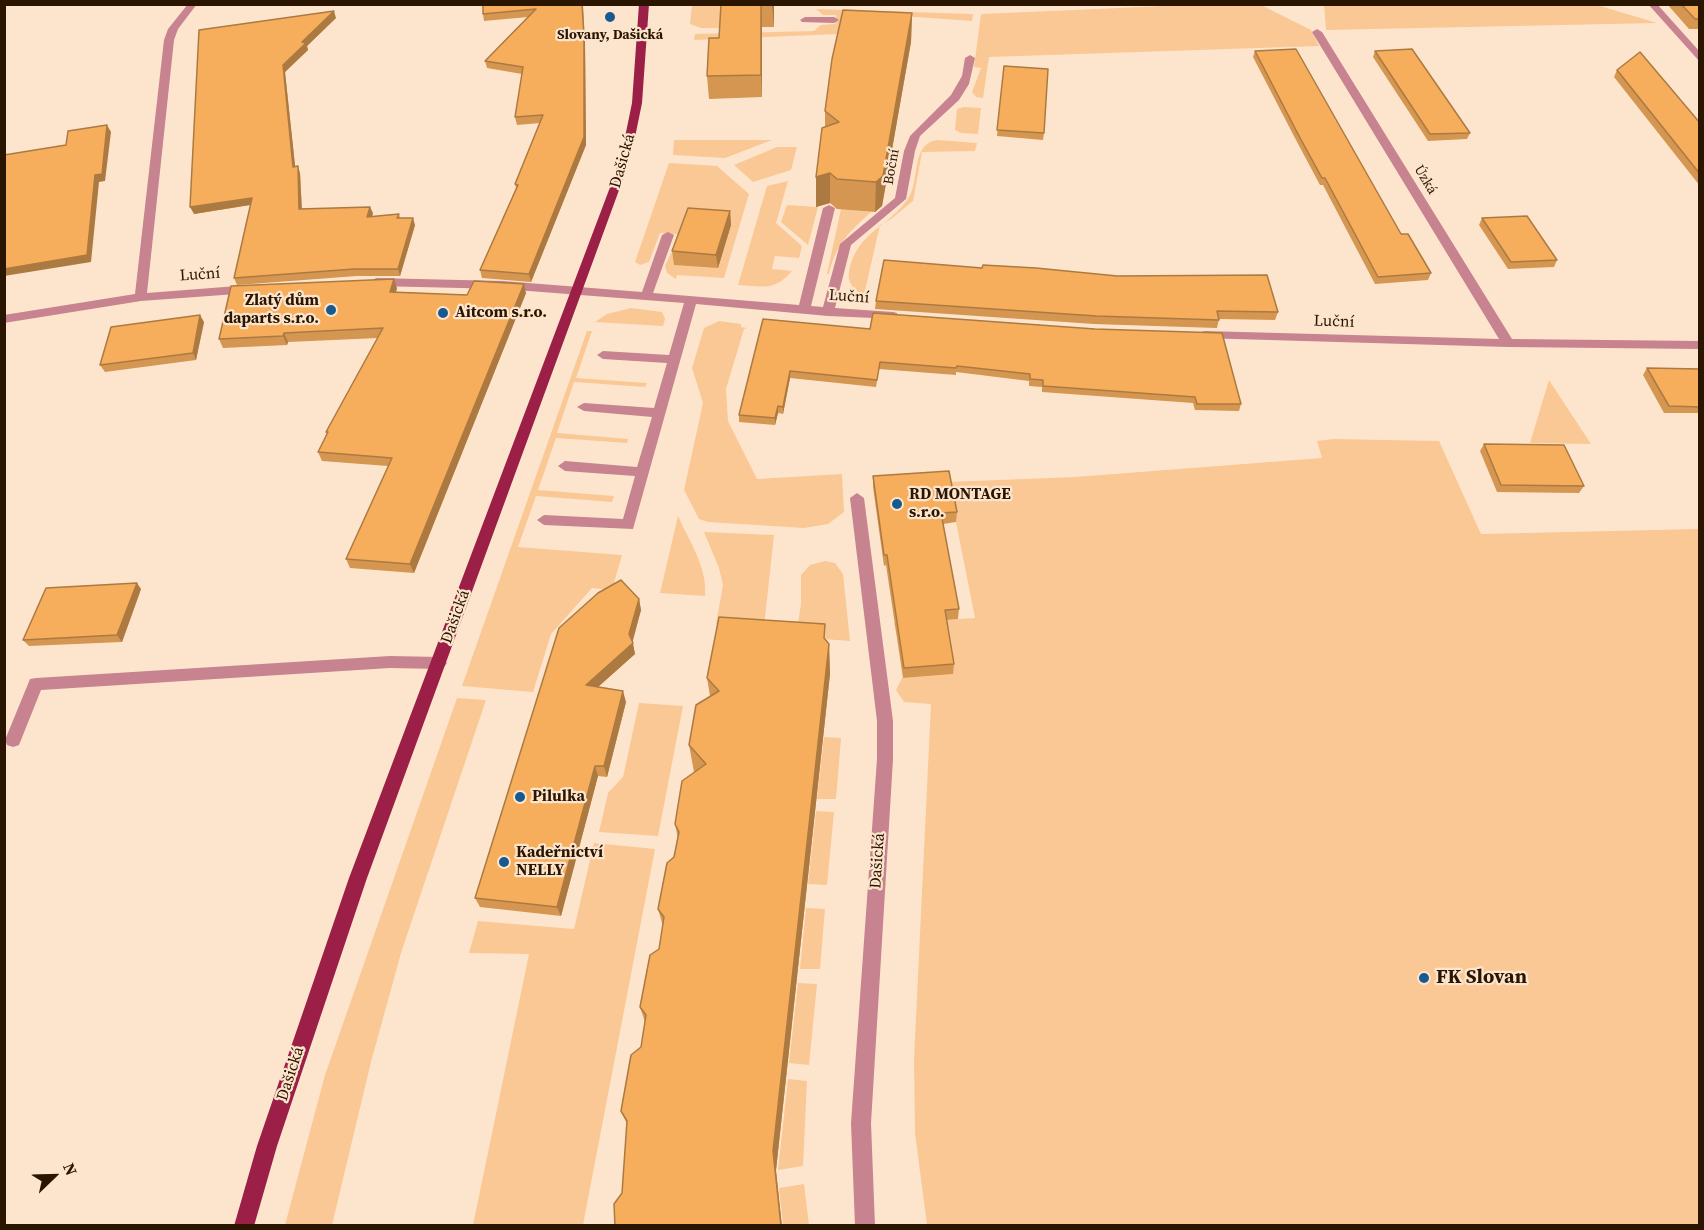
<!DOCTYPE html>
<html>
<head>
<meta charset="utf-8">
<style>
  body { margin:0 }
  #map { position:relative; width:1704px; height:1230px; overflow:hidden; background:#fde5cd; font-family:"Source Serif 4",serif }
  canvas { display:block }
  .frame { position:absolute; inset:0; border:6px solid #2a1500; pointer-events:none }
  .north { position:absolute; left:24px; top:1146px; width:60px; height:60px; -webkit-text-stroke:4px #fde5cd; paint-order:stroke; rotate:67deg; font-size:16px; font-weight:700; line-height:24px; text-align:center; color:#2a1500 }
  .north::after { content:''; display:block; margin:auto; width:21px; height:27px; background:#2a1500; clip-path:polygon(50% 0,100% 100%,50% 72%,0 100%) }
</style>
</head>
<body>
<div id="map">
<canvas width="1704" height="1230"></canvas>
<div class="frame"></div>
<div class="north">N</div>
</div>
<script>
const ctx = document.querySelector('canvas').getContext('2d');
ctx.lineJoin = 'round';
function fillPath(path, color) {
  ctx.fillStyle = color;
  ctx.fill(path, 'evenodd');
}
function stroke(path, color, width, dash) {
  ctx.strokeStyle = color;
  ctx.lineWidth = width;
  ctx.lineCap = dash ? 'butt' : 'round';
  ctx.setLineDash(dash || []);
  ctx.stroke(path);
}
function write(font, color, halo, rows, align = 'center') {
  ctx.font = font + ' "Source Serif 4",serif';
  ctx.lineWidth = 4.5;
  ctx.setLineDash([]);
  ctx.textBaseline = 'middle';
  ctx.strokeStyle = halo;
  ctx.fillStyle = color;
  for (const [text, x, y, turn = 0] of rows) {
    ctx.save();
    ctx.translate(x, y);
    ctx.rotate((+turn || 0) * Math.PI / 180);
    ctx.textAlign = isNaN(turn) ? turn : align;
    if (halo) ctx.strokeText(text, 0, 0);
    ctx.fillText(text, 0, 0);
    ctx.restore();
  }
}
fillPath(new Path2D(`
  M1210,4L1261,5L1311,30L1319,46L989,57L983,98L976,97L972,92L981,68L974,67L981,14Z
  M692,5H725L728,28H701L690,24Z
  M1324,5H1597L1657,23L1326,30Z
  M816,9L973,14L972,21L845,12L839,34L694,40L695,34L814,31L821,25L835,24L836,15H823Z
  M964,107L981,108L978,134L961,133L955,130L957,109Z
  M674,140H772L725,158L673,155Z
  M937,140L977,143L975,151L922,152L913,201L891,219L880,225L864,295C854,291 847,283 849,271C857,231 890,227 909,197C920,179 911,144 937,140Z
  M777,147H797L791,170L753,182L734,165Z
  M669,163L717,166L749,194L724,278L677,275L676,279L667,273L665,266L671,253L678,254L677,265L718,266L684,235L660,233L649,262L640,265L635,262Z
  M788,181L776,223L802,246L799,258L775,256L772,269L792,271C774,292 763,286 738,285L767,186Z
  M787,205L818,207L808,245L781,222Z
  M841,209L871,212C849,232 836,244 829,274H827Z
  M631,308L662,312L665,319L663,326L595,322L607,314Z
  M719,321L741,324V327L747,328L744,329L726,389L728,421L757,479L842,474L844,512L828,524L804,528L708,522L699,519L684,490L703,403L692,368L704,328Z
  M587,331H592L576,378L647,383L645,387L574,382L557,433L628,439L627,443L556,438L538,490L614,496L612,502L536,496L518,547L622,555L612,590L592,588L551,634L533,692L462,686Z
  M1549,380L1591,444L1530,443Z
  M1333,439L1439,441L1481,534L1699,529V1225H927L915,1133L914,1059L931,704L904,702L896,690L902,678L953,674L899,646L894,623L975,618L948,482L1075,477L1322,458L1317,441Z
  M678,516C689,540 708,569 705,596L660,593Z
  M704,532L774,535L763,636L716,624L723,585L719,568Z
  M825,561L835,563L843,574L850,641L796,637L801,604V575L810,565Z
  M457,698L486,700L401,953L371,1062L332,1225H285L325,1075Z
  M639,703L683,706L658,836L599,832L608,793L623,777Z
  M824,737L841,738L836,799H817Z
  M816,811L834,812L827,885L808,884Z
  M594,843L655,849L583,1225H473L529,954L469,953L478,921L574,929Z
  M806,908L825,909L820,969H800Z
  M798,983L817,984L809,1065L789,1063Z
  M788,1079L807,1081L803,1166L778,1170Z
  M804,1184L809,1225H783L779,1188Z`), '#fac894');
fillPath(new Path2D(`
  M188,4H197L178,29L174,40L147,293L250,285L256,289L250,293L141,301L4,323V315L135,294L164,40L168,29Z
  M1648,4H1657L1700,52V62Z
  M805,17H834L839,20L834,23L802,22L800,20Z
  M1317,29L1322,32L1512,339L1700,341V349L1508,347L1201,338L1199,335L1201,332L1205,331L1499,339L1312,32Z
  M970,55L975,58L969,84L959,100L920,136L915,151L906,199L851,245L835,308L893,312L897,313V319L828,316L696,304L633,529L544,525L537,520L544,515L623,519L635,476L565,471L558,466L565,461L637,467L652,417L584,411L577,407L584,403L654,408L667,363L603,359L597,355L603,351L669,355L684,303L503,289L376,286L370,282L376,278L503,281L642,292L662,235L668,232L674,235L653,293L799,305L823,208L829,205L835,208L811,306L823,307L840,244L895,198L904,151L910,136L951,95L962,76L965,58Z
  M857,493L864,498L893,721V759L871,1123L875,1226H855L851,1123L877,759V721L850,498Z
  M390,656L439,657L444,659L447,663L444,667L439,669L390,668L41,690L19,745L13,747L7,745L5,740L28,684L30,679L36,678Z`), '#c78390');
fillPath(new Path2D(`
  M639,4H649L642,103L634,142L622,182L367,878L277,1146L254,1226H234L257,1146L349,878L612,182L624,142L632,103Z`), '#9b1f47');
fillPath(new Path2D(`
  M483,4H583L585,43L586,145L531,282L482,278L480,270L516,188L515,184L540,123L517,125L515,117L522,74L487,68L485,61L528,17L484,21L483,14Z
  M721,4H774V27H762V97L709,99L707,76L719,38Z
  M1667,4H1700V29H1689Z
  M912,13L911,42L882,206L875,212L837,209L830,203L816,207L825,127V111Z
  M336,18L307,46L308,50L285,72L295,167L300,173L302,209L373,213L372,217L399,214L400,218L415,225L400,276H357L237,285L234,278L251,205L194,214L199,30Z
  M1255,51L1401,234L1431,273L1428,280L1375,284L1323,185H1320L1296,140L1253,57Z
  M1375,51L1470,133L1467,139L1428,141L1373,57Z
  M1004,66L1044,133L1043,140L997,136Z
  M1617,70L1700,123V186L1614,77Z
  M730,211L731,225L718,268L674,265L672,251Z
  M1482,218L1557,260L1554,267L1508,269L1479,225Z
  M397,288L396,292L467,295L526,293L414,573L350,568L346,559L388,466L322,461L318,452L327,434L326,432L378,338L288,342L287,345L223,348L219,339Z
  M876,301L1278,312L1275,320L1219,319L1217,328L1094,324L875,309Z
  M763,319L1241,404L1239,411L1195,410L1193,403L1042,392V387L1029,386V381L956,372V375L879,369L876,387L790,378L783,414L778,413L775,425L739,422V415Z
  M204,322L196,360L105,372L100,365Z
  M1647,368L1700,369V413H1664L1643,375Z
  M1484,444L1584,486L1579,493L1497,492L1480,451Z
  M873,476L957,512L956,522L943,524L959,609L958,619L946,620L954,664L953,674L903,678L886,565L884,566L873,487Z
  M141,589L122,642L29,646L23,640Z
  M639,599L641,610L632,642L635,654L598,687L626,702L607,777L598,776L561,916L480,907L475,898Z
  M825,640L829,644L830,674L776,1170L622,1193L627,1124L621,1111L641,1047L645,1022L640,1007L659,949L663,926L658,909L674,857L678,839L675,824L694,772L689,745L710,696L707,678Z`), '#d49650');
fillPath(new Path2D(`
  M582,4L585,43L586,145L531,282L529,274Z
  M772,4H774V27L772,5Z
  M761,5L762,27V97L761,75Z
  M334,11L336,18L307,46L308,50L285,72L296,174L293,167L283,65L302,42Z
  M912,13L911,42L882,206L875,212L876,182Z
  M107,125L111,132L105,181L99,182L91,262L4,276V269L95,175Z
  M298,166L300,173L302,216L299,209Z
  M830,173V203L816,207V177Z
  M252,198L255,204L194,214L190,207Z
  M370,207L373,213L370,224L367,217Z
  M730,211L731,225L718,268L716,255Z
  M413,218L415,225L400,276L398,269Z
  M394,279L397,288L393,301L390,292Z
  M524,284L526,293L414,573L410,564Z
  M200,315L204,322L196,360L193,353Z
  M284,333L288,342L287,345L283,336Z
  M790,371V378L783,414V407Z
  M778,406V413L775,425V418Z
  M137,583L141,589L122,642L117,635Z
  M639,599L641,610L632,644L633,643L635,654L589,695L586,685L629,634Z
  M829,644L830,674L776,1170L782,1226H781L773,1151Z
  M623,691L626,702L607,777L604,766Z
  M595,766L598,776L561,916L557,907Z`), '#ac7a41');
const building = new Path2D(`
  M483,4H582L584,36V137L529,274L480,270L518,185L515,184L543,115L515,117L523,67L485,61L536,9L483,14Z
  M721,4H772L761,5V75L707,76L709,38H719Z
  M1681,4H1700V19H1695Z
  M843,10L912,13L883,176L876,182L837,179L830,173L816,177L822,128L839,122L825,111L832,59Z
  M334,11L302,42L306,43L283,65L293,167L298,166L299,209L370,207L367,217L399,214L397,218H413L398,269H354L234,278L252,198L190,207L199,30Z
  M1296,49L1401,234H1408L1431,273L1378,277L1325,178H1322L1298,134L1255,51Z
  M1412,49L1470,133L1430,134L1375,51Z
  M1640,52L1700,123V174L1617,70Z
  M1004,66L1048,69L1044,133L997,130Z
  M107,125L102,174L95,175L87,255L4,269V155L66,145L68,131Z
  M688,208L730,211L716,255L672,251Z
  M1527,216L1557,260L1511,262L1482,218Z
  M884,260L982,268L983,265L1036,268L1117,276L1267,275L1278,312L1217,311L1219,320L1096,316L876,301Z
  M394,279L390,292L467,295L474,281L524,284L410,564L346,559L392,458L318,452L328,432H326L383,328L284,333L283,336L219,339L231,286Z
  M873,313L1095,329L1222,333L1241,404H1197L1195,397L1043,386V380L1030,379V374L957,366L956,368L880,362L877,380L790,371L783,407L778,406L775,418L739,415L763,319L870,329Z
  M200,315L193,353L100,365L111,327Z
  M1647,368L1700,369V407L1669,406Z
  M1484,444L1564,445L1584,486L1501,485Z
  M949,471L957,512L941,513L959,609L945,610L954,664L904,668L887,555H884L873,476Z
  M621,580L639,599L629,634L633,643L586,685L623,691L604,766H595L557,907L475,898L559,628L598,593Z
  M137,583L117,635L23,640L46,588Z
  M719,617L825,624L824,638L829,644L773,1151L781,1226H615L614,1204L622,1193L627,1121L621,1111L631,1055L641,1047L646,1015L640,1007L650,955L659,949L664,917L658,909L667,863L674,857L679,832L675,824L682,781L706,764L689,745L696,705L719,691L707,678Z`);
fillPath(building, '#f6ae5d');
stroke(building, '#ac7a41', 1.5);
for (const [x, y, r, color] of [
  [610,17,6,"#165a8f"],
  [331,310,6,"#165a8f"],
  [443,313,6,"#165a8f"],
  [897,504,6,"#165a8f"],
  [520,797,6,"#165a8f"],
  [504,862,6,"#165a8f"],
  [1424,978,6,"#165a8f"]
]) {
  const dot = new Path2D();
  dot.arc(x, y, r, 0, 2 * Math.PI);
  ctx.fillStyle = color;
  ctx.fill(dot);
  stroke(dot, '#fde5cd', 2);
}
write('bold 14px', '#2a1500', '#fde5cd', [
  ["Slovany, Dašická",610,35]
]);
write('14px', '#2a1500', '#fde5cd', [
  ["Boční",892,167,-80],
  ["Úzká",1425,180,59]
]);
write('16px', '#2a1500', '#fde5cd', [
  ["Dašická",623,161,-74],
  ["Luční",200,275,-4],
  ["Luční",849,297,4],
  ["Luční",1334,322,2],
  ["Dašická",456,617,-70],
  ["Dašická",878,861,-86],
  ["Dašická",291,1074,-72]
]);
write('bold 16px', '#2a1500', '#fde5cd', [
  ["Zlatý dům",319,301,"right"],
  ["daparts s.r.o.",319,319,"right"],
  ["Aitcom s.r.o.",455,313],
  ["RD MONTAGE",909,495],
  ["s.r.o.",909,513],
  ["Pilulka",532,797],
  ["Kadeřnictví",516,853],
  ["NELLY",516,871]
], 'left');
write('bold 20px', '#2a1500', '#fde5cd', [
  ["FK Slovan",1436,978]
], 'left');
</script>
</body>
</html>
